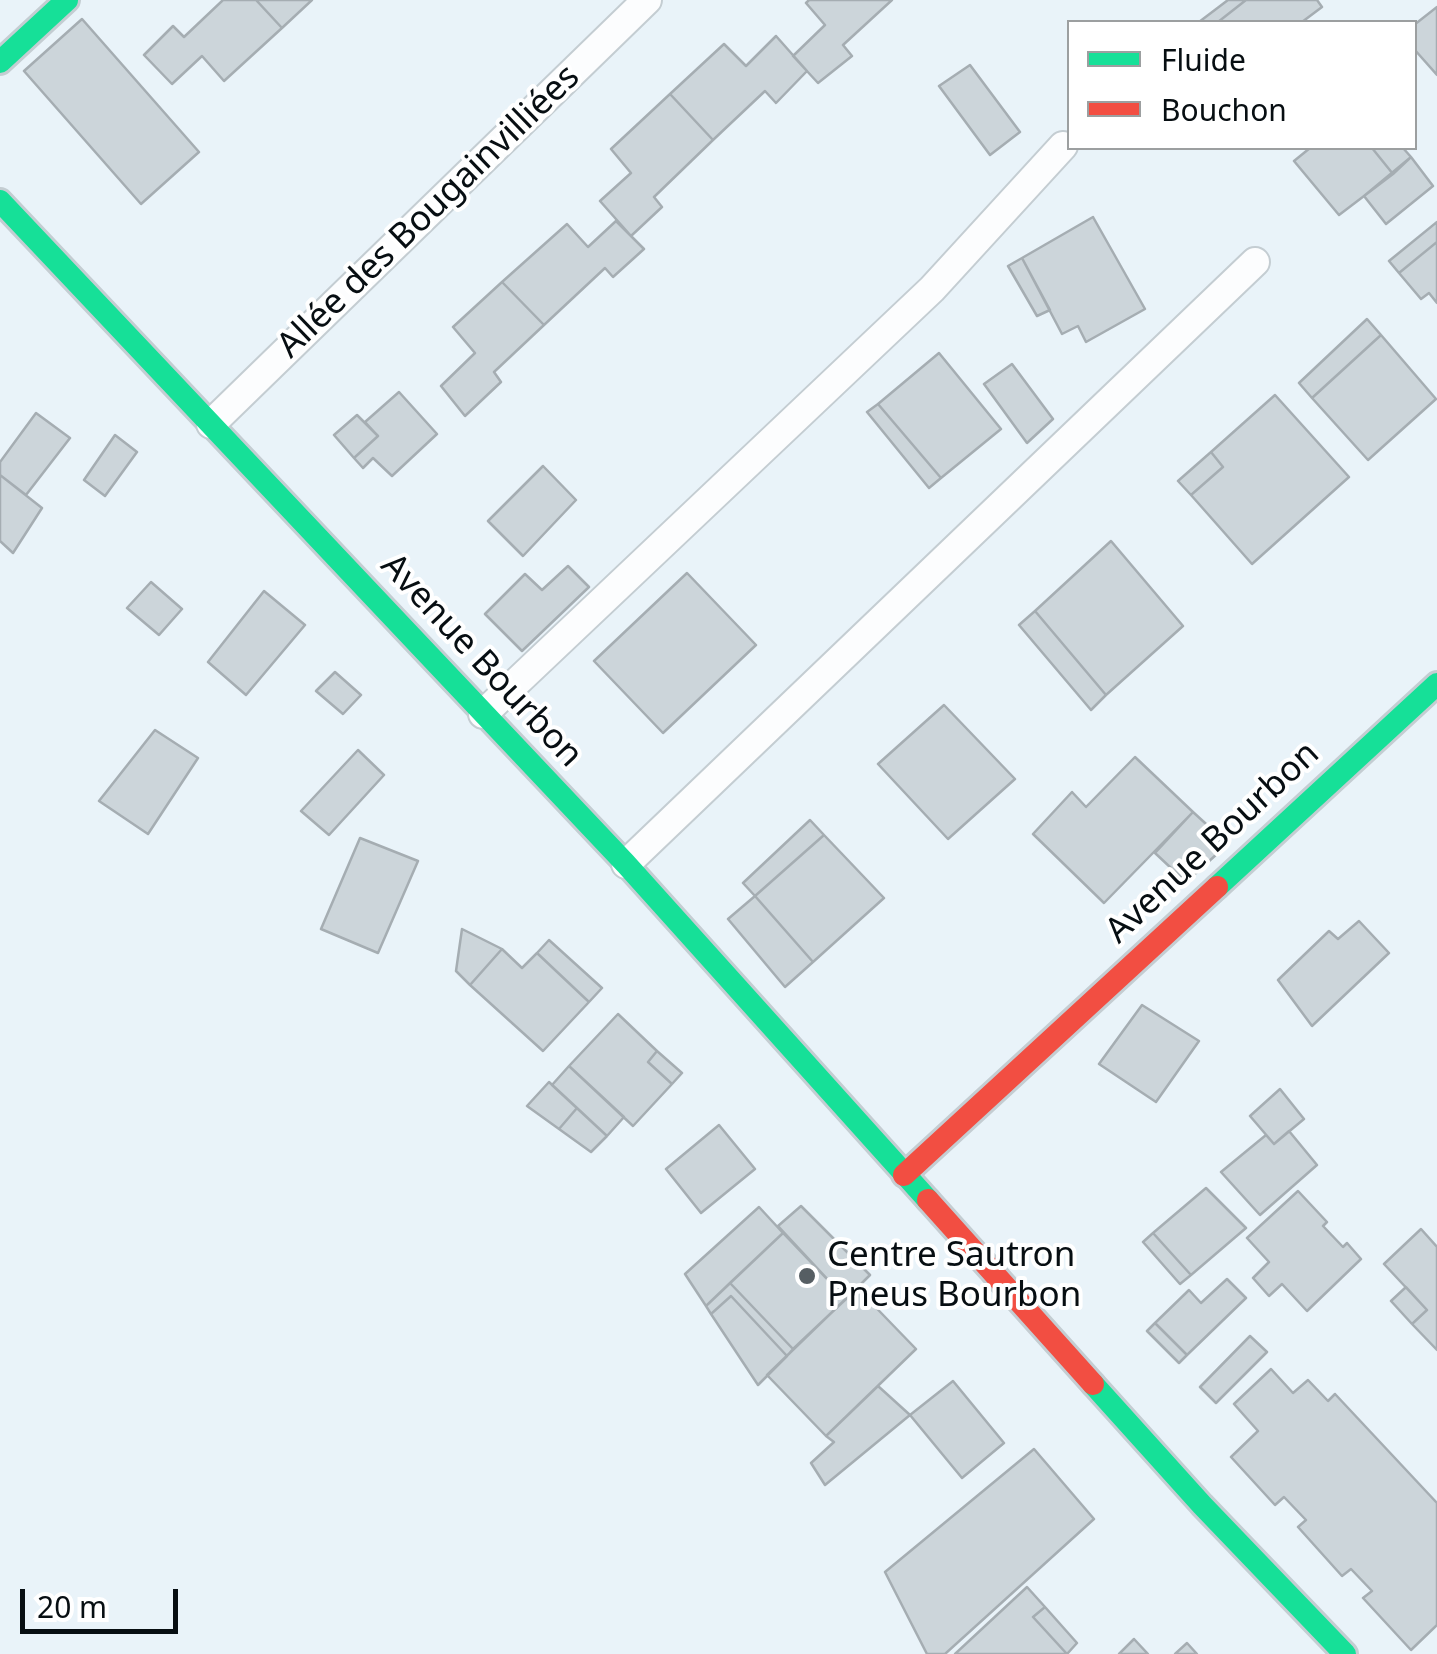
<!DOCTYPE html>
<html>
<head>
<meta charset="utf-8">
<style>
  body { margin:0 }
  #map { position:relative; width:1437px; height:1654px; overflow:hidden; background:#e9f3f9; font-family:"Noto Sans",sans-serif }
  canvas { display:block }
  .legend { position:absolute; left:1067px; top:20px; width:350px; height:130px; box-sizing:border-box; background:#fff; border:2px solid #9c9fa0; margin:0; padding:12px 18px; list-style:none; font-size:30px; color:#070e12 }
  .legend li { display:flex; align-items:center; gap:20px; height:50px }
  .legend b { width:50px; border:2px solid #9c9fa0 }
  .scale { position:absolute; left:20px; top:1589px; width:158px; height:45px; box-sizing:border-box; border:5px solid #070e12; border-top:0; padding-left:12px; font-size:30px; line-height:35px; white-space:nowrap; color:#070e12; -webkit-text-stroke:8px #fff; paint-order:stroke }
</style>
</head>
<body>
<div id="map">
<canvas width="1437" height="1654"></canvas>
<ul class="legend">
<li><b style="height:12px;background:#16e098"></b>Fluide</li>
<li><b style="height:12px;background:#f24e42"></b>Bouchon</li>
</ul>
<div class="scale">20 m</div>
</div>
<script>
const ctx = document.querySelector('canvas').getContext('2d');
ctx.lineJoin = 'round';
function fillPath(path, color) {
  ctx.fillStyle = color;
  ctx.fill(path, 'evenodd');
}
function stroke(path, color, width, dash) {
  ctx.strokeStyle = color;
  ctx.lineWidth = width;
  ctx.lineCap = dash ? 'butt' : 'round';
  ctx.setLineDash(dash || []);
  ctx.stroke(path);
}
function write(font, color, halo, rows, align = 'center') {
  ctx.font = font + ' "Noto Sans",sans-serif';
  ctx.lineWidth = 8;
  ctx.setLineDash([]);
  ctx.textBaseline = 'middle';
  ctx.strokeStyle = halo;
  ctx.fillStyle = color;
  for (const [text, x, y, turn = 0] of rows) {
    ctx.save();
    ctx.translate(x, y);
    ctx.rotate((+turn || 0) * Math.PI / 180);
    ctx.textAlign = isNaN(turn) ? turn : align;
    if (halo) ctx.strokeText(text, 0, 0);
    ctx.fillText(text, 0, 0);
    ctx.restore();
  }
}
const building = new Path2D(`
  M223,0H256L282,28L224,81L202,56L172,84L144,55L173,26L184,37Z
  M256,0H312L282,28Z
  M809,0H892L843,45L852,56L818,83L793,56L825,25L806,3Z
  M1228,0H1246L1218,22H1199Z
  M1246,0H1317L1322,7L1302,22H1218Z
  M1437,7V75L1414,49V25Z
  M82,19L199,152L141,204L24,71Z
  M776,36L807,71L776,103L765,91L713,140L670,94L724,44L746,66Z
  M970,65L1020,132L990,155L939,86Z
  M670,94L713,140L654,197L662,207L631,236L600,201L631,173L611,149Z
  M1310,148H1372L1393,174L1339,215L1294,161Z
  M1372,148H1403L1411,157L1393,174Z
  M1411,157L1433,186L1386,224L1364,196Z
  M1093,217L1145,309L1086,342L1078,326L1062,334L1022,258Z
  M616,221L644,249L613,277L605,268L544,325L502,282L567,224L588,247Z
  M1437,222V242L1399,273L1389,261Z
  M1437,242V303L1429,293L1421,299L1399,273Z
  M1022,258L1050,310L1037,316L1008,266Z
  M502,282L544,325L494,372L501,382L465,416L441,386L475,353L453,327Z
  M1367,319L1381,335L1312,398L1299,383Z
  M1381,335L1436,399L1368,460L1312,398Z
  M939,353L1001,429L941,478L878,404Z
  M1012,364L1053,419L1027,443L984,384Z
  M399,392L437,434L392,476L373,458L363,468L354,458L378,436L365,422Z
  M1275,395L1349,477L1252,564L1191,495L1223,467L1211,452Z
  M878,404L941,478L929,488L867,412Z
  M36,413L70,438L26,495L0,475V462Z
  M357,415L378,436L354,458L334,435Z
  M115,435L137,452L105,496L84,480Z
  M1211,452L1223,467L1191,495L1178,481Z
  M543,466L576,500L523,556L488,521Z
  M0,475L42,508L13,553L0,541Z
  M1111,541L1183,626L1106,695L1035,611Z
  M568,566L589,587L522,651L485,614L525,574L542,590Z
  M687,573L756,645L663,733L594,661Z
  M151,582L182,609L159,635L127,608Z
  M264,591L305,625L246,695L208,662Z
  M1035,611L1106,695L1091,710L1019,625Z
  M335,672L361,695L343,714L316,691Z
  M944,705L1015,779L948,839L878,764Z
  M155,730L198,758L148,834L99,801Z
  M358,750L384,775L329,835L301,811Z
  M1135,757L1193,812L1104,903L1033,834L1072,792L1086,807Z
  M1193,812L1228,844L1186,882L1155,853Z
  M810,820L824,835L755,896L743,883Z
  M824,835L884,898L813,962L755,896Z
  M360,838L418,861L378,953L321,929Z
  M755,896L813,962L785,987L728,919Z
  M1359,921L1389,953L1312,1026L1278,980L1329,931L1338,939Z
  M462,929L502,949L470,985L456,971Z
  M549,940L602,988L589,1002L537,953Z
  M502,949L522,968L537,953L589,1002L543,1051L470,985Z
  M1142,1005L1199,1041L1156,1102L1099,1064Z
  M618,1014L657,1051L648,1062L672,1084L633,1126L569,1066Z
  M657,1051L682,1073L672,1084L648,1062Z
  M569,1066L624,1117L607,1136L552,1085Z
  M549,1082L577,1108L559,1129L527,1106Z
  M1280,1089L1304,1119L1274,1144L1250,1116Z
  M577,1108L607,1136L591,1152L559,1129Z
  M719,1125L755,1169L701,1213L666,1169Z
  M1289,1131L1317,1165L1260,1215L1221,1172L1266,1135L1274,1144Z
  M1206,1188L1246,1228L1191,1275L1153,1233Z
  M1298,1191L1327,1222L1323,1226L1343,1247L1347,1243L1361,1259L1307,1311L1282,1284L1269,1296L1253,1278L1269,1262L1247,1238Z
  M801,1206L870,1275L846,1299L778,1226Z
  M759,1207L783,1233L706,1306L685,1274Z
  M1421,1229L1437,1247V1350L1412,1324L1427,1310L1384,1264Z
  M783,1233L846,1299L793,1349L730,1283Z
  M1153,1233L1191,1275L1180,1284L1143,1242Z
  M1227,1279L1246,1298L1187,1355L1155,1323L1189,1290L1201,1303Z
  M730,1283L793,1349L787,1356L731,1296L711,1314L706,1306Z
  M1406,1287L1427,1310L1412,1324L1391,1301Z
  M857,1288L916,1349L826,1436L767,1375Z
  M731,1296L787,1356L758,1385L711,1314Z
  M1155,1323L1187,1355L1179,1363L1147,1331Z
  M1250,1336L1267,1352L1216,1403L1200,1387Z
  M1271,1369L1293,1393L1308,1380L1328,1401L1335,1394L1437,1503V1625L1411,1650L1363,1598L1372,1591L1351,1569L1342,1576L1298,1527L1306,1520L1284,1497L1275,1505L1231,1457L1258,1431L1234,1404Z
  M953,1381L1004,1443L962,1478L910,1415Z
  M878,1386L910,1415L825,1485L811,1463L834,1442L826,1436Z
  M1034,1449L1094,1519L945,1654H927L885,1572Z
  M1027,1587L1045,1607L1033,1617L1067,1654H955Z
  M1045,1607L1077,1643L1067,1654L1033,1617Z
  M1134,1639L1148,1654H1119Z
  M1187,1643L1197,1654H1175Z`);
fillPath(building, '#ccd5da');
stroke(building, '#a5adb2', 2.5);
const lane = new Path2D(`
  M211,424L647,0
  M483,714L932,289L1063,146
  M626,864L1255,262`);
const fast = new Path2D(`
  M0,62L67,0
  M0,201L626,864L928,1200
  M1217,887L1437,684
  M1093,1384L1202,1505L1345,1654`);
const jam = new Path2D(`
  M904,1175L1217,887
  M928,1200L1093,1384`);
stroke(lane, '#c4cdd2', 32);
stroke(fast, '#c4cdd2', 28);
stroke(jam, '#c4cdd2', 28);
stroke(lane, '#fcfdfe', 28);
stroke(fast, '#16e098', 22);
stroke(jam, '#f24e42', 22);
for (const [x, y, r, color] of [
  [807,1276,10,"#565e63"]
]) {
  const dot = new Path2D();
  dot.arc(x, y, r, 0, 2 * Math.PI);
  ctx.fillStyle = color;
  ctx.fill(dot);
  stroke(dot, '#fff', 4);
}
write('35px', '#070e12', '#fff', [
  ["Allée des Bougainvilliées",429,212,-44],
  ["Avenue Bourbon",481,661,47],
  ["Avenue Bourbon",1213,843,-43]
]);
write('35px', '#070e12', '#fff', [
  ["Centre Sautron",827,1256],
  ["Pneus Bourbon",827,1296]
], 'left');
</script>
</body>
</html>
